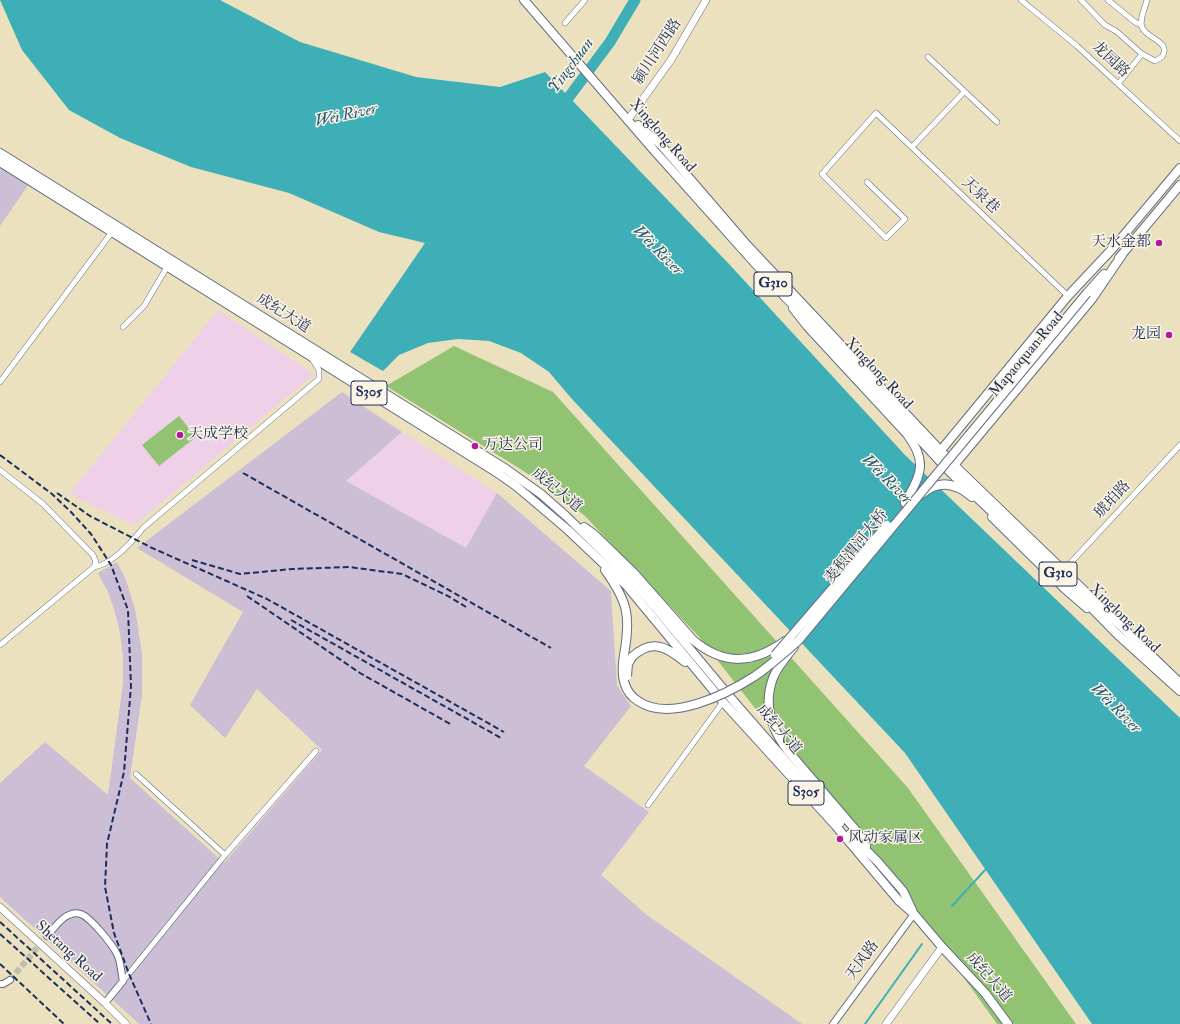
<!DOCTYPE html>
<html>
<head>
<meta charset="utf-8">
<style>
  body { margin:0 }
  canvas { display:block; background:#ebe1bf }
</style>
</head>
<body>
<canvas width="1180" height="1024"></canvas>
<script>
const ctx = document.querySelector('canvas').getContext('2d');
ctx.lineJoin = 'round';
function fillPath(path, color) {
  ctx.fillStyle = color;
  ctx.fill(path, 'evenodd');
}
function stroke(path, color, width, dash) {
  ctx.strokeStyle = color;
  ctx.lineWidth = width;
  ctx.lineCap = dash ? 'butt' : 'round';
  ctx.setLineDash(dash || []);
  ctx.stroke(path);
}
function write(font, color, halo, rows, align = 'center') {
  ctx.font = font + ' "IM FELL Double Pica","Noto Serif SC",serif';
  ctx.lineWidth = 3;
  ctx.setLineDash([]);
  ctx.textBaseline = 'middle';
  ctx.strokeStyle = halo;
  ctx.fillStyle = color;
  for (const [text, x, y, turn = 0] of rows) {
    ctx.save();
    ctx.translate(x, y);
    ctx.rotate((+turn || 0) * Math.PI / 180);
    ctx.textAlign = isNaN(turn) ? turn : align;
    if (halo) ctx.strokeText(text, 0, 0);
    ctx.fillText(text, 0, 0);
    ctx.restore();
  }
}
fillPath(new Path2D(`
  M218,310L314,374L135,525L78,499L70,493Z
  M402,432L497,493L466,548L346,481Z`), '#eed0e8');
fillPath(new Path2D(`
  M0,167L29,184L0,226Z
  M342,392L402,432L346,481L466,548L497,493L611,591L617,686L631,706L584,766L649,812L601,875L647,915L802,1024H139L0,897V783L45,742L108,795L123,683V658L120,632L113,606L108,592L98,573L117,562L126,580L135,609L142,653V695L130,778L224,863L322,750L257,689L225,738L190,705L243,612L137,548Z`), '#ccbed4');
fillPath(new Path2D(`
  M454,346L553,392L908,788L1076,1024H997L942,947L700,638L585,516L557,494L522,470L386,386Z
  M179,416L196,437L159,466L142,445Z`), '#91c373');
fillPath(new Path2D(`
  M0,0H220L300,42L416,77L500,87L545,72L729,264L905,455L1180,718V1024H1092L905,753L571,398L549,372L521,353L489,341L458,339L428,343L399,355L383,371L350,352L425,243L379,232L289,193L191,167L120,138L69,110L22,50Z`), '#3fafb7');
stroke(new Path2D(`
  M952,906L985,870
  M865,1024L922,944`), '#3fafb7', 2);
stroke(new Path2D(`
  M560,109L610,42L635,0`), '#3fafb7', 11);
stroke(new Path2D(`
  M10,980L47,936`), '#c1bdac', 6, [6, 3]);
const minor = new Path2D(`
  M1021,0L1077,46L1180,141
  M1081,0L1105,25L1116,31L1142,54L1155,61L1162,57C1172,41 1146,39 1142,27C1139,20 1145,8 1147,0
  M1108,0L1135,22L1141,25
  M565,23L585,0
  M928,57L997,122
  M1118,84L1142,54
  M912,147L964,92
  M867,182L905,219L886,238L822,174L876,113L1068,296
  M123,327L144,306L167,267
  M0,382L112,232
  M0,470L43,504L93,555L96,562L94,567L0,645
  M94,567C112,564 132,542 143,528L319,379V370L312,359
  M1063,571L1180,445
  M136,774L225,855
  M648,805L723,702
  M123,981L225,855L316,751`);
const tertiary = new Path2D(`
  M47,936C53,930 60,918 69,915C73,913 78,913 81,914C91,918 112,944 117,954C121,961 121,973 123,981L105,1003
  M0,984H3L10,980
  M833,1024L914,914`);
const secondary = new Path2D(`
  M630,117L671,60L706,0
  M0,907L105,1003L126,1024
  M886,1024L942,947`);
const primary = new Path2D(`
  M0,153L506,469L541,494L566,516L633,581L736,704L840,823
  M0,162L496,472L516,486L535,502L568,530L626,585L723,702L835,825L899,901L914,914L942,947L985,993L1008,1024
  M1119,258L1180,185
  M1087,293L1104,274
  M793,308L807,326L907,434C928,462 921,474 905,503
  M937,455L1068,296L1113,248L1180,168
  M950,470L1092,299L1122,255
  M922,494C939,479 956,483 972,497
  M992,517L1065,589L1087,608
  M584,527L595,535L633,572L693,640C724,666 753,664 785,641
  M605,570C628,602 631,616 624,655
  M794,647C786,657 777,667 773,678C763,705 771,729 788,751L854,828L866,846
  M632,657C652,638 667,647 685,662
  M850,834L877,861L903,891L912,910`);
const trunk = new Path2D(`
  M524,0L651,147L786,298L810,321L949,471L1069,585L1118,635L1180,691
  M638,125L661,145L747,245L954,465L1180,683`);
stroke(minor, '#646d80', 6);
stroke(tertiary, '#646d80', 8);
stroke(secondary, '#646d80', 8);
stroke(primary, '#646d80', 10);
stroke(trunk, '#646d80', 10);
stroke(minor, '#fff', 5);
stroke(tertiary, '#fff', 6);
stroke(secondary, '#fff', 7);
stroke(primary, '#fff', 8);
stroke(trunk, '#fff', 8);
stroke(new Path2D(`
  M0,455L52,494L71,512L91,534L111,565L128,610L131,686L124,772L107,844L105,887L114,933L129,974L151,1024
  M243,473L551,648
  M57,493L90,516L150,547L267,599L504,732
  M192,560L240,574L292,569L349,567L402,574L448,596L466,607
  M247,596L360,673L452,725
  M291,620L501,738
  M0,922L112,1024
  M0,934L100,1024
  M0,964L64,1024`), '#1b2f5e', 2, [6, 3]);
const primaryBridge = new Path2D(`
  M624,655C621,672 622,691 638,701C670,723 727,694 755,676C771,665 784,653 798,641L1087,293
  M775,655L887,525
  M627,676L628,664L632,657`);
stroke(primaryBridge, '#646d80', 10, []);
stroke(primaryBridge, '#fff', 8);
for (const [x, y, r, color] of [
  [1159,243,4,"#b5179e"],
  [1169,335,4,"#b5179e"],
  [180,435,4,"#b5179e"],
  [475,446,4,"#b5179e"],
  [840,839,4,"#b5179e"]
]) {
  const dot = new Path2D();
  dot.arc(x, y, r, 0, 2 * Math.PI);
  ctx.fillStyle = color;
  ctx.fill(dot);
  stroke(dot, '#fcf5e5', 1.5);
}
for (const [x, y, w] of [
  [773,284,38],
  [369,393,36],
  [1058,574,38],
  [806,793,36]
]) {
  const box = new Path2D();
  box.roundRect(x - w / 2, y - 12, w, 24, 3);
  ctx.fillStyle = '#fcf5e5';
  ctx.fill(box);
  stroke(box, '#1b2f5e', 1);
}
write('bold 14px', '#1b2f5e', null, [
  ["G310",773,284],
  ["S305",369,393],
  ["G310",1058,574],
  ["S305",806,793]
]);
write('15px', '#1b2f5e', '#fcf5e5', [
  ["颍川河西路",658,52,-57],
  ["龙园路",1110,60,43],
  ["Xinglong Road",662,136,49],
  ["天泉巷",980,196,44],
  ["成纪大道",283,314,32],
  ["Mapaoquan Road",1027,355,-50],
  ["Xinglong Road",878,374,47],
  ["成纪大道",556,491,39],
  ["琥珀路",1113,500,-47],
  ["麦积渭河大桥",857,547,-51],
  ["Xinglong Road",1124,619,44],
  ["成纪大道",778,730,49],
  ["Shetang Road",68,952,42],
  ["天风路",863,961,-54],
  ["成纪大道",988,978,49]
]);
write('15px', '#1b2f5e', '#fcf5e5', [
  ["天水金都",1151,243,"right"],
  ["龙园",1161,335,"right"],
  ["天成学校",188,435],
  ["万达公司",483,446],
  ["风动家属区",848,839]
], 'left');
write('italic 16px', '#285c7d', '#fcf5e5', [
  ["Yingchuan",572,66,-53],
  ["Wei River",346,116,-12],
  ["Wei River",657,251,45],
  ["Wei River",886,480,45],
  ["Wei River",1115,709,45]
]);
</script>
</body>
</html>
